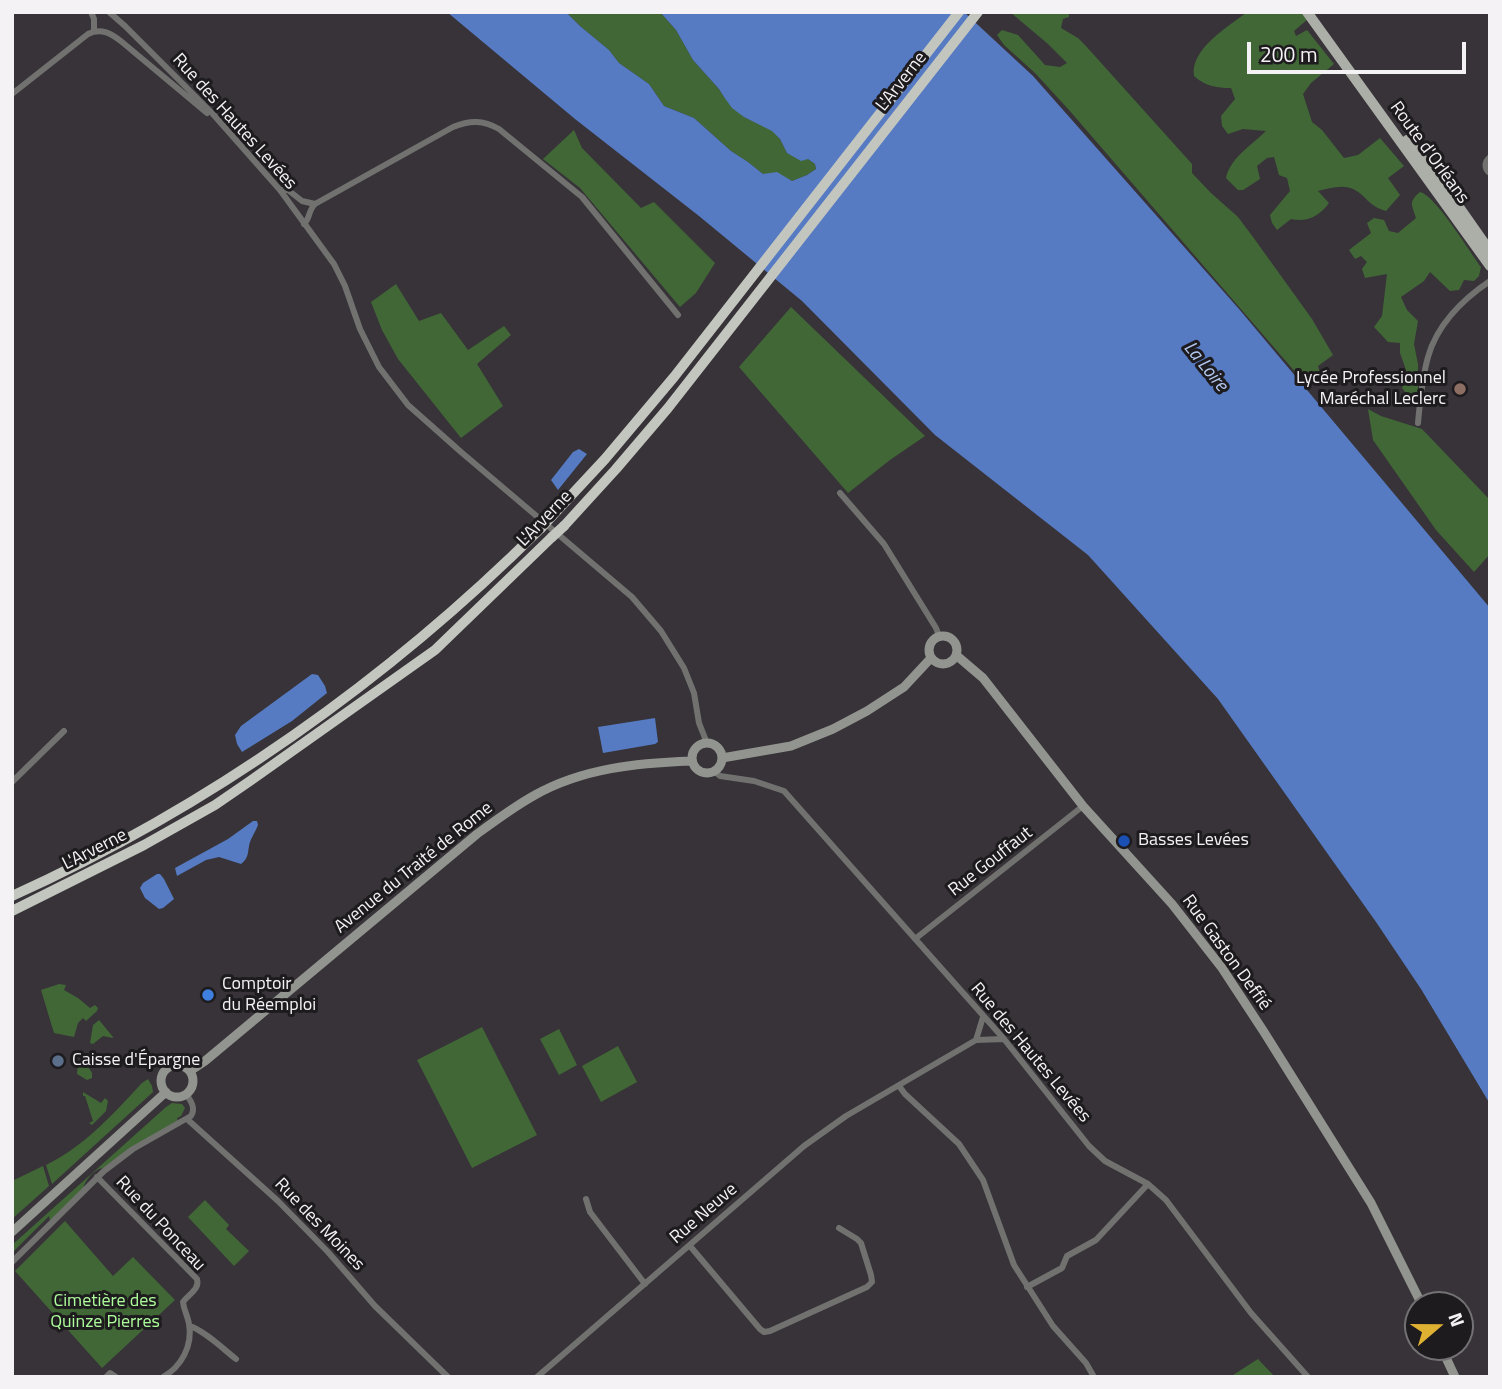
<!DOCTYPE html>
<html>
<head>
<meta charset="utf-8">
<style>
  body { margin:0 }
  #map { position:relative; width:1502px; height:1389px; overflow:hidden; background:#373338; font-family:"Titillium Web",sans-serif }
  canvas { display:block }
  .frame { position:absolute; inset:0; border:14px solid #f4f2f5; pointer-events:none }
  .north { position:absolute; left:1404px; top:1291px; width:70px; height:70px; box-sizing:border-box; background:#1d1b1e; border:2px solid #737174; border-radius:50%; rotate:70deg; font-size:19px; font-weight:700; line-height:28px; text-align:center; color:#f4f2f5 }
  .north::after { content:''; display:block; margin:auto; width:24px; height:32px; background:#deb133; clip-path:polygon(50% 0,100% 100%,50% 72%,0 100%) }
  .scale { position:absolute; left:1247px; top:42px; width:219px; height:32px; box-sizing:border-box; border:4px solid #f4f2f5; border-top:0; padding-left:9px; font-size:21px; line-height:24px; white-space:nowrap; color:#f4f2f5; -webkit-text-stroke:5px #1d1b1e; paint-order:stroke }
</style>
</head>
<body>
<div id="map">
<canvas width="1502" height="1389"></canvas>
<div class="frame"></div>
<div class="north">N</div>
<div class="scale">200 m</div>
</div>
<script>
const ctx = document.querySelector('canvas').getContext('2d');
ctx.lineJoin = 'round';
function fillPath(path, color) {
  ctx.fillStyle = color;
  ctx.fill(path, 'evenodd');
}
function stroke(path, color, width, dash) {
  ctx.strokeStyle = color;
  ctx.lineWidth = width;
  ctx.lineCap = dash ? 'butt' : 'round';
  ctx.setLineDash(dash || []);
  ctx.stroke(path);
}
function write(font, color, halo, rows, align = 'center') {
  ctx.font = font + ' "Titillium Web",sans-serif';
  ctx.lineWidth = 6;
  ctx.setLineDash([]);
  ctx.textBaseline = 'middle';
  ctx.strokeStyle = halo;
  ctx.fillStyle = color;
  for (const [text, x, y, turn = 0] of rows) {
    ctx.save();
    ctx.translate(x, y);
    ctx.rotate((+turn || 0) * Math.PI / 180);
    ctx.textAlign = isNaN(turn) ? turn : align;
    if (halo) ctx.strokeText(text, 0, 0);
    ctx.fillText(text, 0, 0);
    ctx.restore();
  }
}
fillPath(new Path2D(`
  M566,12H660L676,30L693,60L719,89L724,97L744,117L772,130L780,139L787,153L808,159L815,164L816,169L807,175L792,181L780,175L763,174L748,162L731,151L694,118L664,106L649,84L619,63L609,50L580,26Z
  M1010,12H1069V17L1063,19L1061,28L1078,38L1085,45L1192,164V173L1211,193L1238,217L1253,237L1312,319L1333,355L1318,366L1320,373L1303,381L1069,110L1035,73L1004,45L997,35L1002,30L1018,35L1045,65L1060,67L1067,63L1048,44Z
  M1247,12H1302L1308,19L1294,31L1296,36L1307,30L1334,64L1311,83L1303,94L1312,122L1322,130L1344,158L1358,155L1380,138L1404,166L1388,178L1400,195L1386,211C1368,206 1366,195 1353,189C1343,184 1329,188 1318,191L1329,203C1320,216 1306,223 1291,219L1277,230L1272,223L1270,215L1290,191L1287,178L1279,175L1274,157L1267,158L1257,166L1260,179L1243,190H1238L1226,178C1230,158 1252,145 1266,131L1243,129L1228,134L1222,126L1221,116L1235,99L1231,88C1216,88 1205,86 1194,76C1190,49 1228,27 1247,12Z
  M574,130L582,148L641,208L654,202L715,263L696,293L680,307L580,188L543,159Z
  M1420,192C1436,196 1469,251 1481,267L1479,276L1474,281L1464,280L1459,290L1450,291L1430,272L1424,281L1401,297L1407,310L1418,321L1414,344L1418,364V396L1406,393L1402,388L1407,373L1400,353V343L1388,342L1374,327L1382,316L1387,274L1365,278L1362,269L1367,262L1361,256L1355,259L1349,250L1371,233L1367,223L1374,218L1384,220L1389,231L1398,233L1416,218C1412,205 1408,202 1420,192Z
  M396,284L419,321L441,313L468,350L504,326L511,335L477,364L503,406L461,438L398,359L382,330L371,302Z
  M791,307L925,436L890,460L848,493L739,367Z
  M1368,409L1381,416L1422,429L1490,500V554L1474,572L1436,530L1373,440Z
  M59,984L66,985L64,990L78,998L90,1008L95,1005L98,1008L97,1011L86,1021L83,1018L78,1023L74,1037L54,1033L41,990Z
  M99,1020L113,1037V1038L103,1036L93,1044L90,1043L93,1025Z
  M482,1027L537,1135L472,1168L417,1060Z
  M559,1029L577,1065L559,1075L540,1039Z
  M618,1046L637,1082L601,1102L582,1066Z
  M83,1058L92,1073V1078L87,1080L77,1074L78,1063Z
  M148,1079L152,1086L153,1092L52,1184L46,1165C85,1146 113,1114 142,1083Z
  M83,1092L101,1103L105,1098L108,1101L106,1111L92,1125L89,1123L93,1121L85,1096H83Z
  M172,1103L182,1104L185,1108L181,1116L177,1118L178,1121L103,1168C94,1169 85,1180 83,1189L50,1221L49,1216L12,1253V1245L166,1107Z
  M43,1166L49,1186L12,1219V1181Z
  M205,1200L229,1225L226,1229L249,1251L234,1266L188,1217Z
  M65,1221L113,1276L133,1257L175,1300L102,1368L15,1271Z
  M1258,1359L1275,1377H1230Z`), '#416737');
fillPath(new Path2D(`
  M447,12H566L580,26L609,50L619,63L649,84L664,106L694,118L731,151L748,162L763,174L777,172L792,181L807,175L816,169L815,164L808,159L801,161L787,153L780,139L772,131L744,117L732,108L724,97L719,89L693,60L676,30L660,12H964L1033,76L1239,309L1490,608V1104L1421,989L1376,922L1218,699L1088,555L935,435L802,301L699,216L575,119Z
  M579,449L587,454L558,490L551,480L573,452Z
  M312,674L318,675L325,686L327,693L292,721L242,752L237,744L235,735L241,726Z
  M655,718L658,742L655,744L603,753L598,727Z
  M253,821H257L258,825C256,831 252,836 250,842C247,852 250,857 241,864L219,857L206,860L177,876L175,868L228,839Z
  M157,874H160L164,879L174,899L163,908L159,909L145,898L140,888L143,883Z`), '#567bc3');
stroke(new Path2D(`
  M91,12L94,19V31
  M109,12L125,26L212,113L280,190L334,264L345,286L360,329L379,367L408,405L461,452L632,597L661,631L684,668L694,693L699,723L707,743
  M12,94L88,34C101,27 112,34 122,42L207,113
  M1490,157C1484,162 1484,169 1490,173
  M280,190H288L302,201L315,204L453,127C470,120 483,120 499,129L582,197L678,315
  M304,224C310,219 308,211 315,204
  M1418,423C1420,401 1422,378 1428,357C1437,325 1463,299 1490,281
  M840,493L884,544L936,628L939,636
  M715,772L720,776L754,781L784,791L1004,1039L1089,1146L1105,1161L1148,1184L1166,1200L1251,1313L1308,1377
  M12,782L64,731
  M915,939L1083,806
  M976,1040L983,1017
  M899,1086L905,1094L959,1144L983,1180L1014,1265L1053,1326L1086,1363L1094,1377
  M187,1119L278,1201L328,1252L375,1306L448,1377
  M97,1177L197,1279C200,1289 189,1294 183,1302C184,1310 188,1317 189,1324C193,1346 181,1367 163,1377
  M586,1199L590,1212L645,1284
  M690,1246L760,1329L764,1332L770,1331L867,1287L872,1282L871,1275L861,1243L857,1239L839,1228
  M12,1262L104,1171L133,1149L191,1116C196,1108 191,1101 186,1094
  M1027,1287L1062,1268L1067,1256L1096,1240L1148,1184
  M190,1326C206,1332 222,1348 236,1359
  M106,1377L110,1373L116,1377
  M537,1377L804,1146L846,1116L976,1040L1004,1039`), '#71726f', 6);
stroke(new Path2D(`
  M929 650a14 14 0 1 1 28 0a14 14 0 1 1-28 0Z
  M956,655L983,678L1083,806L1172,904L1222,968L1264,1032L1371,1203L1422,1305
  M692 758a15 15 0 1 1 30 0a15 15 0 1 1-30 0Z
  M722,758L791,746L833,729L867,711L904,687L931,658
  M161 1081a16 16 0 1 1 32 0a16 16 0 1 1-32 0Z
  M190,1071L205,1061L477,834C496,820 515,806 535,795C583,768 638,763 691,761
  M12,1232L166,1092
  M1441,1347L1455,1377`), '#92948f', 9);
stroke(new Path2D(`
  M1307,12L1490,266
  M1407,140L1443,184L1490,251`), '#acaea8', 10);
stroke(new Path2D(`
  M552,516L605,459L674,377L959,12
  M564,526L616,469L668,408L978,12
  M12,896C209,807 388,680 541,528
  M12,911L144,845L215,805L250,781L435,650L552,537`), '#c3c6bf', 10);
stroke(new Path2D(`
  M541,528L552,516
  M552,537L564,526`), '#c3c6bf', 10);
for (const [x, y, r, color] of [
  [1460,389,7,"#8d6e63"],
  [1124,841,7,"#1a4fb4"],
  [208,995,7,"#3f7fe0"],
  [58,1061,7,"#5c6f8a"]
]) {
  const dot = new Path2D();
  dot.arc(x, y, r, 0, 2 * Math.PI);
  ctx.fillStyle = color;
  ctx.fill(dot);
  stroke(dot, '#1d1b1e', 2.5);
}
write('18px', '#f4f2f5', '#1d1b1e', [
  ["L'Arverne",902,82,-52],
  ["Rue des Hautes Levées",234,122,48],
  ["Route d'Orléans",1429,153,54],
  ["L'Arverne",545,519,-46],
  ["L'Arverne",95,850,-27],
  ["Rue Gouffaut",991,862,-38],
  ["Avenue du Traité de Rome",414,868,-39],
  ["Rue Gaston Deffié",1226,953,54],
  ["Rue des Hautes Levées",1030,1053,50],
  ["Rue Neuve",704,1214,-41],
  ["Rue du Ponceau",160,1224,47],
  ["Rue des Moines",319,1225,46]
]);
write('18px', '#f4f2f5', '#1d1b1e', [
  ["Lycée Professionnel",1446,379,"right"],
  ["Maréchal Leclerc",1446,400,"right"],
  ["Basses Levées",1138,841],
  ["Comptoir",222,985],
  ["du Réemploi",222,1006],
  ["Caisse d'Épargne",72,1061]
], 'left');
write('18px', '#aefd9b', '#1d1b1e', [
  ["Cimetière des",105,1302],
  ["Quinze Pierres",105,1323]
]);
write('italic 19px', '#b4c9f0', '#1d1b1e', [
  ["La Loire",1205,367,51]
]);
</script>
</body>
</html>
